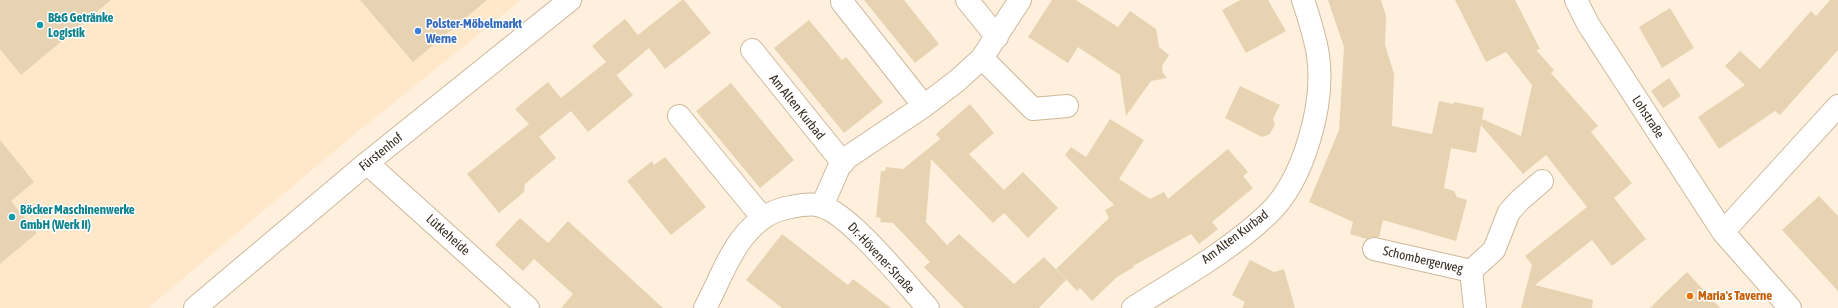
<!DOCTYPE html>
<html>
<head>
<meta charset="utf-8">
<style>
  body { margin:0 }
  canvas { display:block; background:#fef0dd }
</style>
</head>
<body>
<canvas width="1838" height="308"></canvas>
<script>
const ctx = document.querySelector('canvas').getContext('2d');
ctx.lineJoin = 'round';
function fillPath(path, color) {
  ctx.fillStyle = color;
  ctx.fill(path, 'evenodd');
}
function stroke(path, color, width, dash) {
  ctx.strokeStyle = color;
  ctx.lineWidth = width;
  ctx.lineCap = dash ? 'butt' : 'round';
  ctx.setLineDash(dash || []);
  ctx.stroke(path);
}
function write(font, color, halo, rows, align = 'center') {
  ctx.font = font + ' "Asap Condensed",sans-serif';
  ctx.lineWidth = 3;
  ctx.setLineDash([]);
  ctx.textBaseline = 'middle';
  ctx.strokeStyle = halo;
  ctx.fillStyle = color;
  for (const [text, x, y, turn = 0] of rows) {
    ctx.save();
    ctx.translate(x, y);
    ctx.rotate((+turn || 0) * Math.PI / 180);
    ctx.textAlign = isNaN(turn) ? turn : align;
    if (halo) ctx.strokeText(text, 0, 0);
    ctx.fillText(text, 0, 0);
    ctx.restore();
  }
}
fillPath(new Path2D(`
  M0,0H521L350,138L148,308H0Z`), '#fee8c9');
fillPath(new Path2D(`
  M0,0H111L21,75L0,49Z
  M360,0H487L413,62Z
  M682,0H684L711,33L665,69L649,48L617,75L613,71L633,95L588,132L571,111L539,137L536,133L556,158L525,184L524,192L499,213L467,174L529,124L515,109L548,82L561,98L606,62L592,46L609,32L625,19L638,35Z
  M864,0H904L939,44L915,63Z
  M1052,0H1076L1118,27L1130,11L1156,29L1159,47L1169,55L1162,66L1163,73L1167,78L1151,81L1126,116L1120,75L1078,47L1068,63L1028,37Z
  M1240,0H1268L1286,31L1246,53L1222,10Z
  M1328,0H1381L1386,16L1385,45L1394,74L1392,126L1432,134L1439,101L1453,104L1454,102L1484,108L1482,119L1521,136L1532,85L1506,52L1486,62L1455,0H1515L1540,49L1536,50L1554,70L1551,73L1598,126L1591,132L1632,183L1614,198L1646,239L1612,266L1592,240L1535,285L1593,300L1592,308H1521L1532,265L1525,256L1587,207L1546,155L1523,174L1481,125L1476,153L1451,148L1444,188L1454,191L1457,197L1467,200L1456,241L1383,220L1379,237H1371L1367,239L1350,234L1353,222L1309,202L1339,130L1344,47Z
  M1830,0H1838V50L1780,115L1775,111L1719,149L1698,117L1745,85L1725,66L1740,51L1760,69L1811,11L1816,16Z
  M1670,8L1694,48L1662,68L1639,27Z
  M809,20L842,60L846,57L883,102L844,133L774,48Z
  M1669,78L1681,96L1663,108L1651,91Z
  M731,83L794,160L760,188L696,111Z
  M1240,86L1280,105L1273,119L1275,124L1270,134L1262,137L1225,118Z
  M970,104L994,133L969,154L1004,190L1023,172L1058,208L1028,238L1004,213L993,223L931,159L926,222L947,245L959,234L1014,284L1044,257L1066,280L1039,308H964L924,267L930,262L893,223L880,222L881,218L876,217L881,171H885L886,167L903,169L940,139L936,134Z
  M1110,119L1144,140L1119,179L1150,199L1164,192L1168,199L1228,149L1248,172L1243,176L1253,188L1212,222L1218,229L1199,244L1191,234L1133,266L1134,267L1117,277L1092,301L1080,288L1077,291L1056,269L1109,218L1105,210L1114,205L1065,155L1071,147L1086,157Z
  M0,140L34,182L11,201L37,233L0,264Z
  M665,157L706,207L671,235L627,181L652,161L654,165Z
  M1819,196L1838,216V291L1782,230Z
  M520,218L548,243L568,221L663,308H561L573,294L534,259L523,271L495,245Z
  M782,234L848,285L853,279L891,308H782L746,280Z
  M1250,260L1274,272L1284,269L1295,308H1242L1245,302L1232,295Z
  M1687,272L1720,308H1650L1664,294Z`), '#e7d3b2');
const street = new Path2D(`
  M967,0L997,37
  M1576,0L1588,24L1723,232L1790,308
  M842,2L924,106
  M752,50L843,163
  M982,58L1033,109L1067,106
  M679,116L762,217
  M367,163L528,308
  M822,206L839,167L848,157L924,106L958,80L982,58L1020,0
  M1723,232L1838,106
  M1374,249L1471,271
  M195,308L367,163L570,0
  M705,308C718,284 727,257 744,236C757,220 771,210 791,207C801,205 812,203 821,206C849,213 906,284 928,308
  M1133,308C1178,279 1228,252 1267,215C1304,181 1325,104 1318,55C1315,36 1309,18 1303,0
  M1475,308L1471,271L1494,250L1509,212L1520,200L1542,181`);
stroke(street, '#ceb899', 24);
stroke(street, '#fff', 22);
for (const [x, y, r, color] of [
  [40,25,4,"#0f9aa8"],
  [418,31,4,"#3f7fe0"],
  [12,217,4,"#0f9aa8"],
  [1690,296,4,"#e8710a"]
]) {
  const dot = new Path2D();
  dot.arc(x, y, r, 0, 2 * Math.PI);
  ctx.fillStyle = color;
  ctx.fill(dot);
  stroke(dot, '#fff', 1.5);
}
write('bold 13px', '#0d838f', '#fff', [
  ["B&G Getränke",48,18],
  ["Logistik",48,33],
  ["Böcker Maschinenwerke",20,210],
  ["GmbH (Werk II)",20,225]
], 'left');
write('bold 13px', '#366cbe', '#fff', [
  ["Polster-Möbelmarkt",426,24],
  ["Werne",426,39]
], 'left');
write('13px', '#352c20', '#fff', [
  ["Am Alten Kurbad",797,107,51],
  ["Lohstraße",1648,117,57],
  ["Fürstenhof",381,152,-39],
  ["Lütkeheide",448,235,42],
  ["Am Alten Kurbad",1235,237,-37],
  ["Dr.-Hövener-Straße",881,258,47],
  ["Schombergerweg",1423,260,13]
]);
write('bold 13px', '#c56008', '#fff', [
  ["Maria's Taverne",1698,296]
], 'left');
</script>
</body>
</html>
